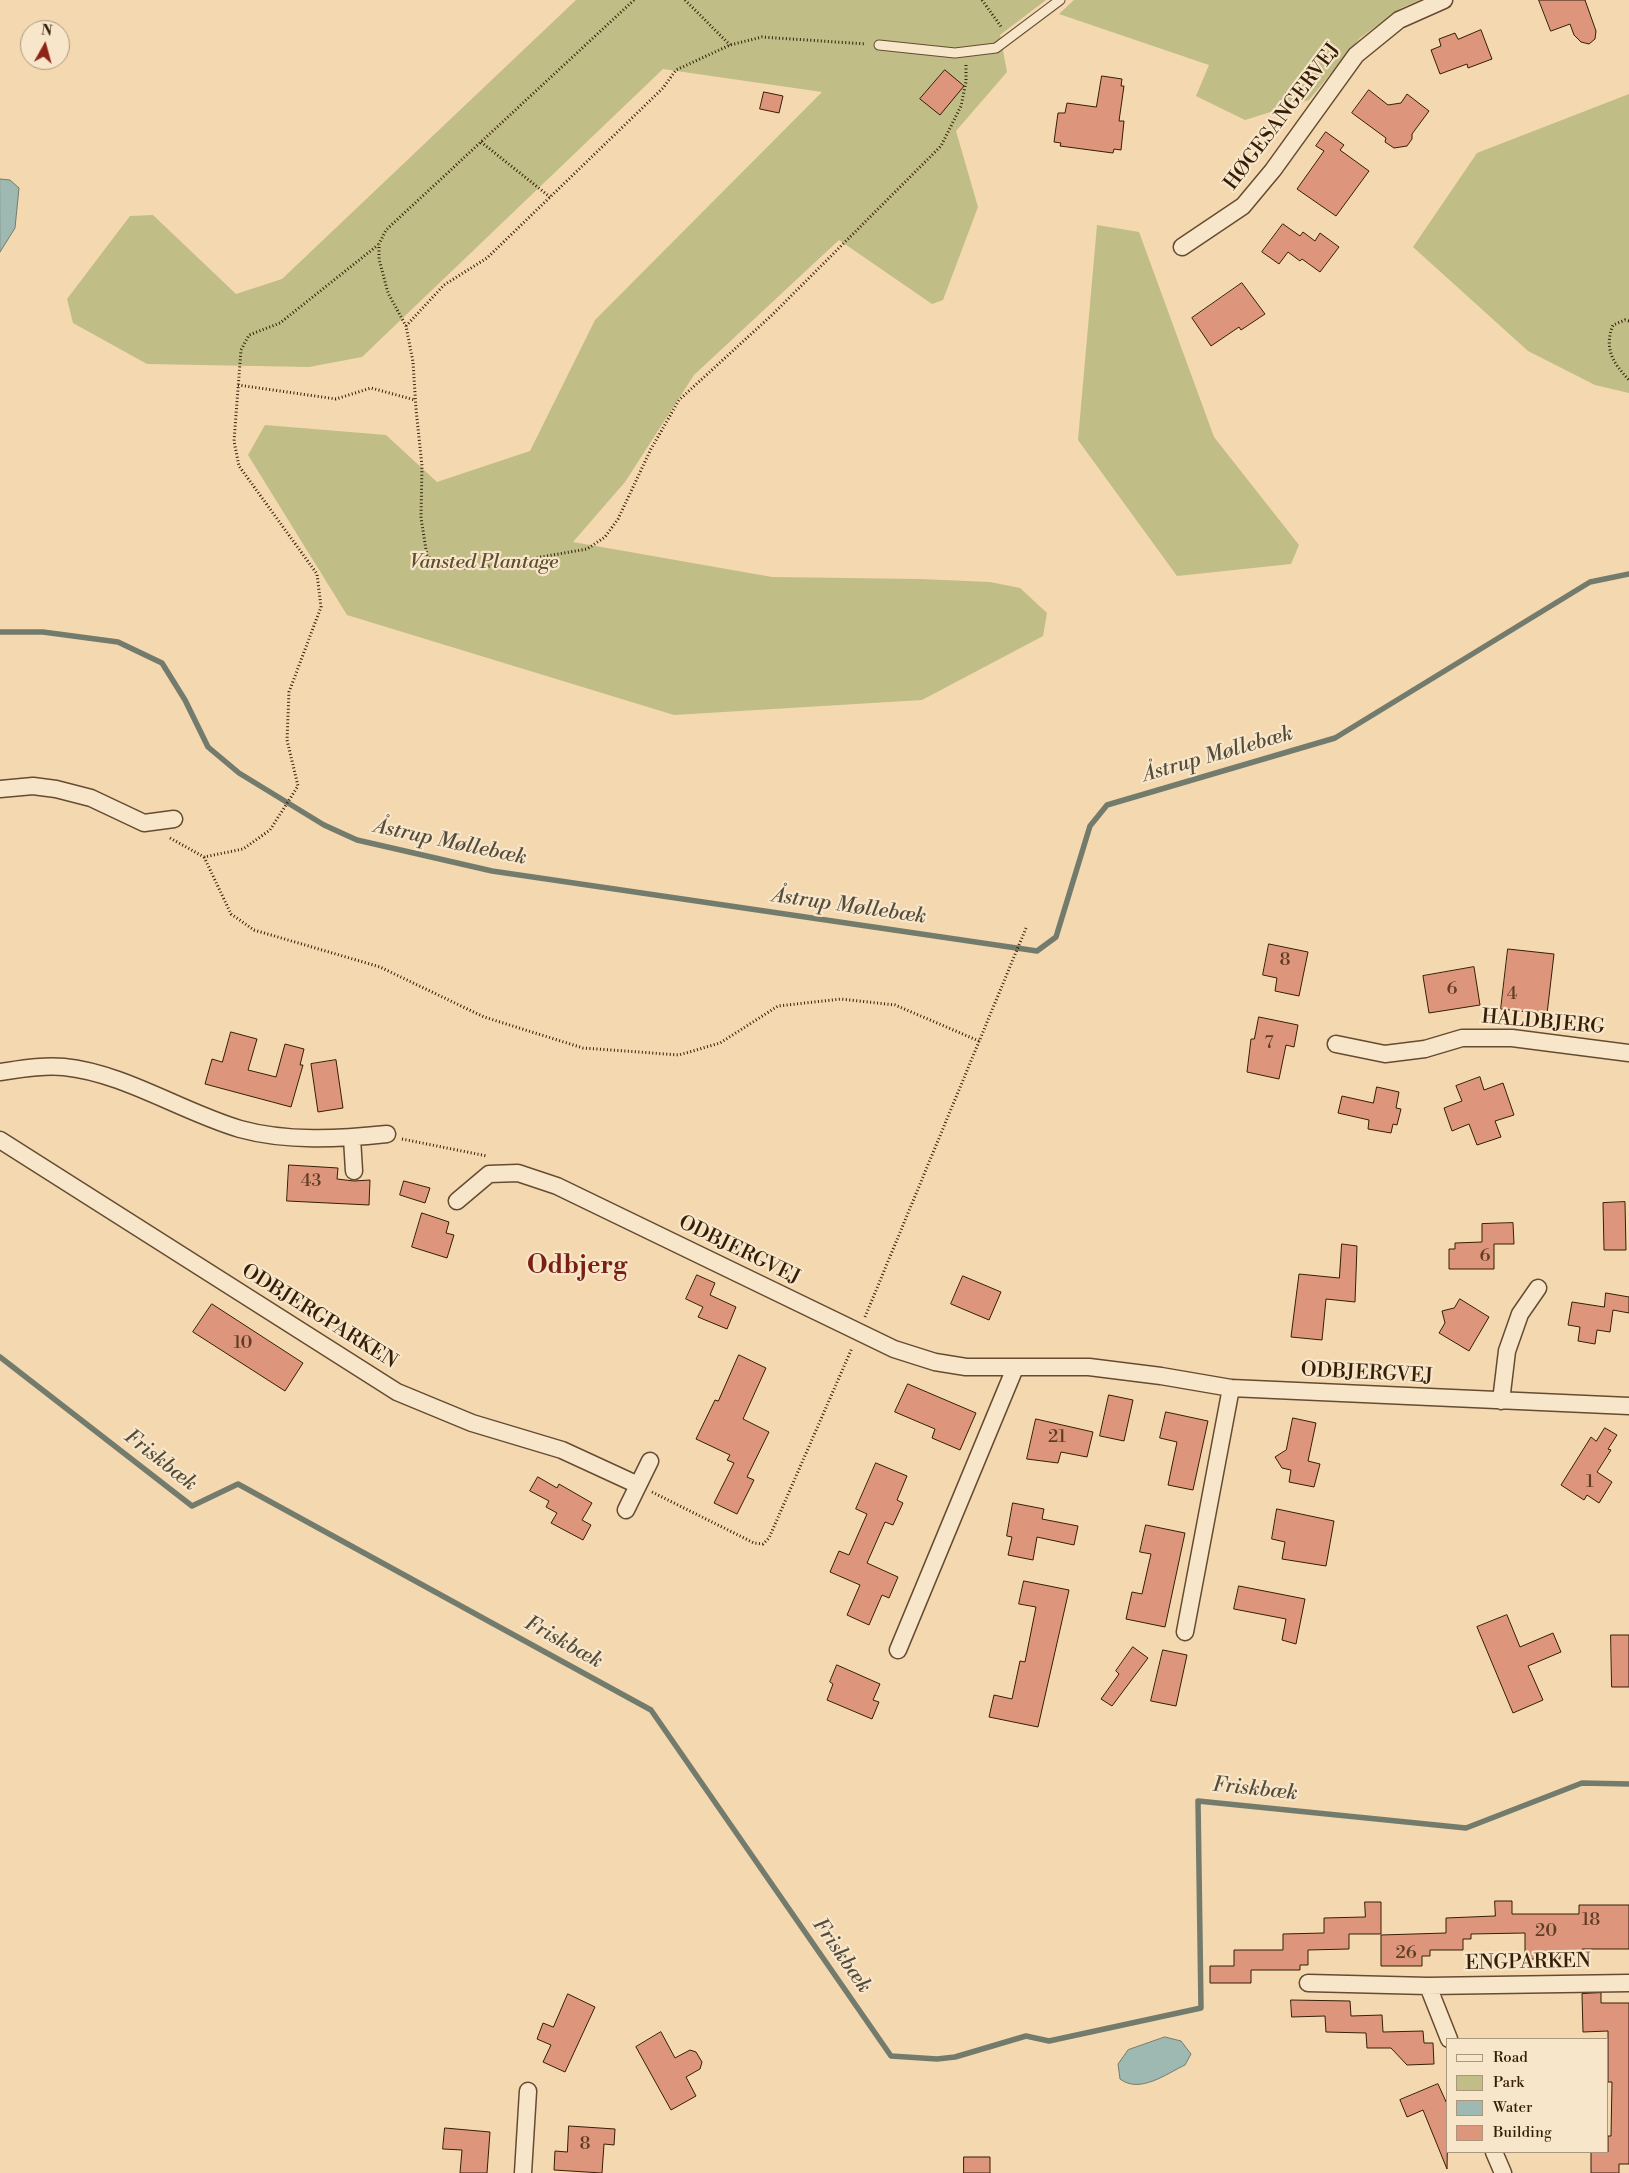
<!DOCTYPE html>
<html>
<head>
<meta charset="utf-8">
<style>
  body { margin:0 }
  #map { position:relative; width:1629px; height:2173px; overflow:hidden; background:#f4d8af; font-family:"Libre Bodoni",serif }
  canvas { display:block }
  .legend { position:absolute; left:1446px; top:2038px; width:162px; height:115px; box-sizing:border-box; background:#f8e6cb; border:1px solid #aa967d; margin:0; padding:6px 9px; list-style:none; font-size:15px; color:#351e07 }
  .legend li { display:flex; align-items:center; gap:10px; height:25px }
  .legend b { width:25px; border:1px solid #aa967d }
  .north { position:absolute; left:20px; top:20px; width:50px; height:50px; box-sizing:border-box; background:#f8e6cb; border:1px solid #aa967d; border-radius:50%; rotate:7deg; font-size:14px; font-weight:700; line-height:20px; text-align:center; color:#351e07 }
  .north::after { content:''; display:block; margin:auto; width:18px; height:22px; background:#8f2418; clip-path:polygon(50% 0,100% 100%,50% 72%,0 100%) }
</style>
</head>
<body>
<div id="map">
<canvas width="1629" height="2173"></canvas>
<ul class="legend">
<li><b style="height:6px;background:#f8e6cb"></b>Road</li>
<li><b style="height:14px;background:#c1bd87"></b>Park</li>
<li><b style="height:14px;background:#9db9b1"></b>Water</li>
<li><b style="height:14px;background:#dd967c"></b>Building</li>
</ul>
<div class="north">N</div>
</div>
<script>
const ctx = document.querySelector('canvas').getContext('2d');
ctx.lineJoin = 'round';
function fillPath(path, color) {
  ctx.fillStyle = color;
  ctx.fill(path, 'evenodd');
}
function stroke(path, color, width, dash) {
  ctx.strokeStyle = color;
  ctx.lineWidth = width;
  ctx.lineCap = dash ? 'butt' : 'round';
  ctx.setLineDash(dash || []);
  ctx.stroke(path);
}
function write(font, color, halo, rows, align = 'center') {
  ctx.font = font + ' "Libre Bodoni",serif';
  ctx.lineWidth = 4.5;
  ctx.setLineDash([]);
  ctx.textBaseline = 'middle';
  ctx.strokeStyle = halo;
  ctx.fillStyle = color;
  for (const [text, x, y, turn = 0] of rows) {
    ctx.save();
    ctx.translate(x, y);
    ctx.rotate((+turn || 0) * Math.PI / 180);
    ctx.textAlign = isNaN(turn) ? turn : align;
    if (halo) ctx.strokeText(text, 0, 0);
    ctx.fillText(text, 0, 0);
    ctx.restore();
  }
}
fillPath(new Path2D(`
  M576,0H1046L1000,35L1007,72L956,131L978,207L943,300L932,304L839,240L694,375L625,482L573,542L772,577L920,579L990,582L1020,588L1047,613L1043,636L922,700L674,715L347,615L248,455L265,425L386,435L437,482L530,451L595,320L822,92L663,69L362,357L309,367L147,364L73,323L67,299L130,216L153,215L236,294L282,279Z
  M1074,0H1420L1401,8L1360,38L1309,100L1245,120L1196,96L1209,65L1059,14Z
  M1629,94V393L1595,385L1528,351L1413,247L1477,153Z
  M1097,225L1139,232L1214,437L1299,545L1291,564L1177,576L1078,440Z`), '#c1bd87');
const water = new Path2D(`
  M0,179L10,180L19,188L15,228L0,252Z
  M1165,2037L1181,2041L1191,2054L1185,2065C1166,2074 1140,2094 1120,2079L1118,2064L1128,2050Z`);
fillPath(water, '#9db9b1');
stroke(water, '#737b6d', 1);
stroke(new Path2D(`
  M0,632H43L118,642L162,663L185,700L208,747L239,773L324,825L357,840L492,871L1037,951L1056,937L1090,826L1107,805L1335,738L1590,582L1629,574
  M0,1357L192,1506L238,1484L651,1710L891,2056L937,2059L955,2057L1026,2036L1049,2041L1201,2008L1198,1801L1466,1828L1582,1783L1629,1784`), '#737b6d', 5.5);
const building = new Path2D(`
  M1539,0H1585L1596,31L1595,39L1589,44L1581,42L1574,35L1570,24L1551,31Z
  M1481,30L1492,59L1468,68L1467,64L1440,74L1431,50L1441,46L1439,39L1455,33L1458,39Z
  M945,70L964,86L940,115L920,99Z
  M1102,76L1122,79L1121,86H1124L1119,121H1124L1121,150L1114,149L1113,153L1060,146L1061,143L1054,142L1058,113H1065L1067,103L1096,107Z
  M1369,90L1388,105L1401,103L1407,94L1429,111L1412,134V139L1407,146L1394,148L1385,142L1386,138L1352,113Z
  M764,92L783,96L779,113L760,109Z
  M1326,132L1344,145L1340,150L1369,171L1336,216L1297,189L1324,151L1316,146Z
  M1283,224L1300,236L1303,232L1315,241L1320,233L1339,247L1320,272L1302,259L1300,261L1288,252L1279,264L1262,252Z
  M1242,283L1265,314L1241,330L1239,327L1211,346L1192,318Z
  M1269,944L1308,952L1299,996L1275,991L1277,978L1263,975Z
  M1508,949L1554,954L1547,1014L1501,1009Z
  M1474,967L1480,1005L1429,1013L1423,976Z
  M1259,1017L1298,1025L1294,1047L1286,1045L1279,1079L1247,1072L1251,1039H1254Z
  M231,1032L257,1039L248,1070L276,1077L285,1044L304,1049L300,1065H303L291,1107L205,1084L212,1059L222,1062Z
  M336,1060L343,1108L318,1112L311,1064Z
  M1480,1077L1484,1090L1503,1083L1514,1115L1495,1121L1501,1137L1477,1145L1469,1124L1452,1131L1444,1108L1462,1101L1456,1086Z
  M1377,1087L1399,1092L1396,1108L1401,1109L1397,1125L1393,1124L1391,1133L1368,1129L1369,1120L1338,1113L1342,1096L1373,1103Z
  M289,1165L338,1168L337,1179L354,1181L370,1180L369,1205L287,1201Z
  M404,1181L430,1188L425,1203L400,1195Z
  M1625,1202L1626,1250H1604L1603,1203Z
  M422,1213L449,1222L446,1233L454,1235L447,1258L412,1247Z
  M1513,1223L1514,1244H1494V1269H1449V1249H1455V1243L1482,1242V1224Z
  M1342,1244L1357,1246L1355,1302L1326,1299L1322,1340L1291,1337L1299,1274L1339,1278Z
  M697,1275L715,1283L710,1295L736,1307L727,1329L698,1317L703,1307L686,1299Z
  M963,1276L1001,1292L989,1320L951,1304Z
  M1606,1293L1629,1297V1313L1613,1310L1610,1332L1597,1330L1595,1344L1578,1341L1580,1327L1568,1325L1572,1302L1604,1307Z
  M1460,1299L1489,1317L1469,1351L1439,1333L1445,1323L1442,1311L1454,1308Z
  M212,1304L303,1363L285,1391L193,1332Z
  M739,1355L766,1368L743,1419L769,1432L747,1477L754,1480L737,1514L714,1503L734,1463L727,1460L730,1455L696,1439L715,1400L718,1401Z
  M908,1384L976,1413L960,1450L932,1438L935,1429L895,1412Z
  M1109,1395L1133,1400L1124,1441L1100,1436Z
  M1166,1412L1208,1421L1193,1490L1168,1485L1177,1442L1160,1438Z
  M1293,1418L1316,1423L1308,1461L1320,1464L1314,1487L1289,1482L1291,1470L1282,1468L1275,1457L1286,1450Z
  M1036,1419L1093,1432L1087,1457L1061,1452L1058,1463L1027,1459Z
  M1605,1428L1617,1435L1608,1449L1611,1450L1597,1472L1612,1482L1599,1503L1587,1495L1584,1500L1561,1485L1591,1437L1596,1441Z
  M876,1463L907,1476L897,1500L903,1503L893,1525L885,1522L867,1563L898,1577L889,1598L882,1595L869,1625L847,1615L860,1585L830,1572L839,1551L849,1555L867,1514L856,1509Z
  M538,1477L557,1488L559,1484L592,1503L582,1520L591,1525L583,1540L551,1523L557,1513L546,1507L549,1501L530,1491Z
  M1013,1503L1044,1509L1042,1519L1078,1526L1074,1545L1037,1537L1033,1560L1008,1555L1012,1537L1007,1536Z
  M1277,1509L1334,1521L1326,1566L1282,1559L1285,1542L1272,1539Z
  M1146,1525L1185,1533L1165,1627L1126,1619L1132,1592L1142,1594L1151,1554L1140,1552Z
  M1024,1581L1069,1590L1038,1727L989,1717L994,1695L1012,1699L1020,1661L1025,1662L1036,1607L1019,1604Z
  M1239,1586L1305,1599L1296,1644L1282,1640L1286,1619L1234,1609Z
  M1507,1615L1520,1647L1553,1633L1561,1652L1528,1666L1543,1700L1513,1713L1477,1627Z
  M1611,1635H1629V1687H1612Z
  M1133,1647L1148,1658L1112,1706L1101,1699L1119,1674L1116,1671Z
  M1163,1650L1187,1655L1176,1706L1151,1701Z
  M837,1665L880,1684L873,1700L879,1702L872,1719L827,1700L833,1684L830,1682Z
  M1495,1901H1512V1914H1579V1905H1629V1949H1582V1953H1560V1959H1525V1933L1471,1934V1939H1463V1950H1430V1956H1422V1966H1381V1935L1446,1933V1918L1495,1916Z
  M1365,1902H1381V1934H1349V1949L1308,1950V1965H1300V1970H1251V1983H1210V1966H1234V1950H1283V1934L1324,1933V1918L1365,1917Z
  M1601,1993V2003H1629V2164H1619V2173H1591V2152H1608V2136H1611L1612,2082H1608V2031L1583,2032L1582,1994Z
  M568,1994L595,2007L565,2072L543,2062L551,2045L537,2039L543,2023L553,2027Z
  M1291,2000L1350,2001L1351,2016L1382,2015L1383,2032L1423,2031L1424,2043H1433L1434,2064L1407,2065L1391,2048H1367L1366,2033L1326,2032L1325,2016L1292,2017Z
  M661,2032L675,2058L690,2050L696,2052L702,2062L700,2069L686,2077L696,2096L671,2110L636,2047Z
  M1438,2084L1448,2106L1447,2169L1423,2110L1407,2117L1400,2100Z
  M569,2126L615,2129L614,2145L604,2144L602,2173L554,2170L555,2151L567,2152Z
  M445,2128L490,2132L487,2173H460L462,2150L443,2149Z
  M964,2157H990V2173H964Z`);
fillPath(building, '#dd967c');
stroke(building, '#351e07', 1);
const service = new Path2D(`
  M879,45L955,53L996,48L1060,0`);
const minor = new Path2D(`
  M1182,247L1243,206L1273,170L1356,55L1399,20L1444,0
  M0,789L33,786L56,789L91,798L144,823L174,819
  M1336,1044L1385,1054L1425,1049L1462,1038H1512L1629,1053
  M0,1072C21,1069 43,1065 64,1067C124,1073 182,1112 240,1129C287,1142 339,1139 387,1134
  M352,1138L354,1171
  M0,1140L397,1392L472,1423L562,1450L638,1485
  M457,1201L489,1174L518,1173L557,1186L894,1349L935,1362L966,1367H1089L1161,1376L1231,1388L1629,1406
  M1501,1401L1507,1351L1520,1314L1538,1288
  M626,1510L650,1461
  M1185,1632L1231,1388
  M898,1650L1015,1368
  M1308,1983L1428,1986L1449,2039
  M1428,1986L1629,1983
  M1494,2152L1503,2173
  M523,2173L528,2091`);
stroke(service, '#654c31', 11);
stroke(minor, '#654c31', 19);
stroke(new Path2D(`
  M634,0L386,230L379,244V259L388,293L406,326L413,362L416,409L422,466L421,518L427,556L445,568H478L587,549L605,537L618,519L651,449L679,400L772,315L941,146L961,106L966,82V64
  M685,0L730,45
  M982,0L1002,28
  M481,142L550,197
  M1629,321L1625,320L1613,325C1604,348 1612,362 1629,380
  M406,326L444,285L487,258L663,88L676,70L730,45L762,37L866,44
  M238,385L336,399L371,388L415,400
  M170,838L204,857L243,849L270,830L298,786L287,740L289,692L321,607L317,574L239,466L234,441L241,350L249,335L280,323L378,245
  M204,857L231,914L254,930L380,967L484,1017L583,1048L679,1055L720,1043L778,1006L841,999L895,1005L979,1041
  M402,1139L487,1156
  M865,1317L1026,928
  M652,1492L754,1543L763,1544L769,1538L852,1348`), '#351e07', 3, [1, 2.5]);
stroke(service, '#f8e6cb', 9);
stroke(minor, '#f8e6cb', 16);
write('18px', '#5f3c24', null, [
  ["8",1285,961],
  ["6",1452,990],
  ["4",1512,995],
  ["7",1269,1044],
  ["43",311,1182],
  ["6",1485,1257],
  ["10",243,1344],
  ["21",1057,1438],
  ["1",1590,1483],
  ["18",1591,1921],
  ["20",1546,1932],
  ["26",1406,1954],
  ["8",585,2145]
]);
write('20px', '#351e07', '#f8e6cb', [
  ["HØGESANGERVEJ",1283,117,-53],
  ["HALDBJERG",1543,1023,5],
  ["ODBJERGVEJ",739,1251,26],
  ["ODBJERGPARKEN",319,1317,32],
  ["ODBJERGVEJ",1367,1374,3],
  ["ENGPARKEN",1528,1963,-1]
]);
write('italic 20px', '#5f4e2d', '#f8e6cb', [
  ["Vansted Plantage",484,563]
]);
write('italic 21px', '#544c3a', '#f8e6cb', [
  ["Åstrup Møllebæk",1218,755,-16],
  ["Åstrup Møllebæk",450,843,12],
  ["Åstrup Møllebæk",849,907,8],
  ["Friskbæk",160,1461,38],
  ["Friskbæk",563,1643,29],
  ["Friskbæk",1255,1790,6],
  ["Friskbæk",841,1956,55]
]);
write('bold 25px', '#7a1f14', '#f8e6cb', [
  ["Odbjerg",577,1267]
]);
</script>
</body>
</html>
